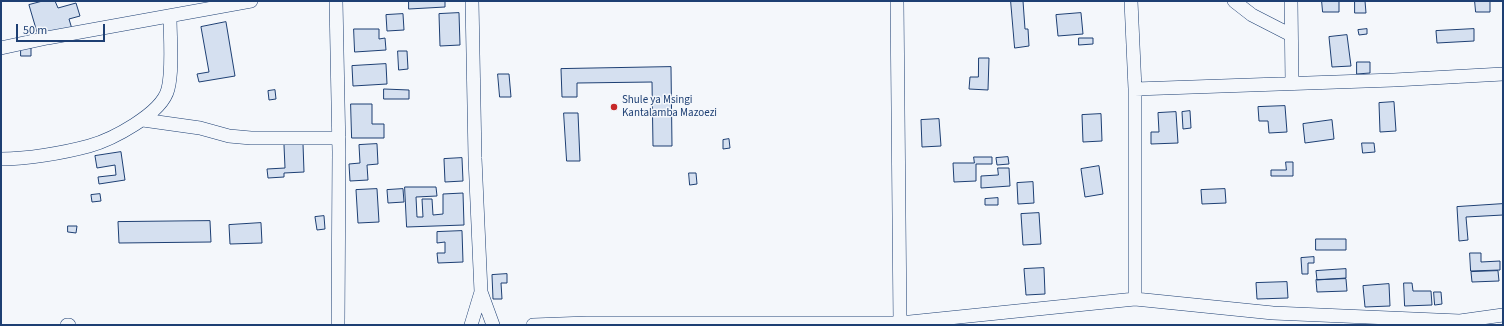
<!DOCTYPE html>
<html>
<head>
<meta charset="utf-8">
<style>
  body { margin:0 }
  #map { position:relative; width:1504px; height:326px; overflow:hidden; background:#f4f7fb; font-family:"Source Sans 3",sans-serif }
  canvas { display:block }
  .frame { position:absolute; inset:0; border:2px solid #1d3f73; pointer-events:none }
  .scale { position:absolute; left:16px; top:24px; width:89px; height:18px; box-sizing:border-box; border:2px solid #1d3f73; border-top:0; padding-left:5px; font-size:12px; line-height:14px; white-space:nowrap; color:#1d3f73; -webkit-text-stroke:3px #f4f7fb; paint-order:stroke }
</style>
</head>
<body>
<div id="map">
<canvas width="1504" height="326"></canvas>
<div class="frame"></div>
<div class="scale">50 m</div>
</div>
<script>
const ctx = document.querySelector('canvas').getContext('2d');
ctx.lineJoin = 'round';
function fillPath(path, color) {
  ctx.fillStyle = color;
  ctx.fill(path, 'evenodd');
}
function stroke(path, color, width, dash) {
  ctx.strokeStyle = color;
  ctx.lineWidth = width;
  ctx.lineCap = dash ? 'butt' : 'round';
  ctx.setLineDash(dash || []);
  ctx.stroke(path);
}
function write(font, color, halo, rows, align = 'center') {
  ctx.font = font + ' "Source Sans 3",sans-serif';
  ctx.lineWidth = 3;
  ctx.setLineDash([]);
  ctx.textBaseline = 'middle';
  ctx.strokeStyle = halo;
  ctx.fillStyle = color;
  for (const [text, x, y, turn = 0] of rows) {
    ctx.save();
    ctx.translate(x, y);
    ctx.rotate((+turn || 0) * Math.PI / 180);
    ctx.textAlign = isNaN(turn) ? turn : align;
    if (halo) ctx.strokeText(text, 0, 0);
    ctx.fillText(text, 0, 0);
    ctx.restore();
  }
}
const building = new Path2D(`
  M43,1H55L58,8L76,3L80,16L69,19L72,29L39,39L29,5Z
  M409,1H445V7L409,9Z
  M1011,1H1023L1025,29H1028L1029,46L1015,48Z
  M1322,1H1339V12H1323Z
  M1355,1H1365L1366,13H1355Z
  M1475,1H1490V12H1476Z
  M459,13L460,45L440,46L439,14Z
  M1081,13L1083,34L1058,36L1056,15Z
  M403,14L404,30L387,31L386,15Z
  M226,22L235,76L199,82L197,74L209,72L201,27Z
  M354,29H379V39L385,38L386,50L355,52Z
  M1367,29V34L1359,35L1358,30Z
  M1474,29V41L1437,43L1436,31Z
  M1347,35L1351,66L1332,67L1329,37Z
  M1079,38H1093V44L1079,45Z
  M21,48H31V56H21Z
  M398,51H407L408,69L399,70Z
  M979,58H989L988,90L969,89L970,77H978Z
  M1357,62H1370V73L1357,74Z
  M386,64L387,84L353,86L352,66Z
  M671,67L672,146H653L652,82L577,83V97H562L561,69Z
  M498,74H509L511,97H500Z
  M384,89L409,90V99H384Z
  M275,90L276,99L269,100L268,91Z
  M1394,102L1396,131L1380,132L1379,103Z
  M351,104H372V124H384V138H352Z
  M1285,106L1287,132L1269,133L1268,121H1259L1258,107Z
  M1190,111L1191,128L1183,129L1182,112Z
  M1176,112L1178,143L1151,144V132H1159L1158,113Z
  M564,113H578L580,161H567Z
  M1101,114L1102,141L1083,142L1082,115Z
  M939,119L941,146L922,147L921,120Z
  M1332,120L1334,139L1305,143L1303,124Z
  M729,139L730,148L723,149V140Z
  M1362,143H1374L1375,152L1363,153Z
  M303,144L304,172L284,173V177L268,178L267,169L285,168L284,145Z
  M377,144L378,164L367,165L368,180L350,181L349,164L360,163L359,145Z
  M121,152L125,180L99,184L98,177L116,175L115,165L97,168L95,156Z
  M974,157H992V164H976V181L954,182L953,163H974Z
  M1008,157L1009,164L997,165L996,158Z
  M462,158L463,181L445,182L444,159Z
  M1286,162H1293V176H1271V170H1286Z
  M1099,166L1103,194L1085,197L1081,169Z
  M998,168H1009L1010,186L981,188V176L998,175Z
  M689,173H696L697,184L690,185Z
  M1033,182L1034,203L1018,204L1017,183Z
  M405,187H436L437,196L416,197L417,217H423L422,199H432L433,215L443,214V194L463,193L464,225L407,227Z
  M377,189L379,222L358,223L356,190Z
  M403,189L404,202L388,203L387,190Z
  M1225,189L1226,203L1202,204L1201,190Z
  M100,194L101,201L92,202L91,195Z
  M998,198V205H985V199Z
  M1503,204V215L1466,217L1468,240L1459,241L1457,207Z
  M1039,213L1041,244L1023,245L1021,214Z
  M324,216L325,229L317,230L315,217Z
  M210,221L211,242L119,243L118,222Z
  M261,223L262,243L230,244L229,225Z
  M68,226H77L76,233L68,232Z
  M462,231L463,262L438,263L437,253H445V242L437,243V232Z
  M1316,239H1346V250H1316Z
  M1470,253H1481V262L1500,261V270L1471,271Z
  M1314,257V263H1308V274H1302L1301,258Z
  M1044,268L1045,294L1026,295L1024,269Z
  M1346,269V278L1317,280L1316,271Z
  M1498,271L1499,281L1472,282L1471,272Z
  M507,274V283H501L502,299H493L492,275Z
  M1346,279L1347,291L1317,292L1316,280Z
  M1287,282L1288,298L1257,299L1256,283Z
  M1404,283H1412L1413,291H1431L1432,305L1405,306Z
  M1389,284L1390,306L1365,307L1363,286Z
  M1434,292H1441L1442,304L1435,305Z`);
fillPath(building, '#d5e0f0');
stroke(building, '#1d3f73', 1);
const minor = new Path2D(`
  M336,1L339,152L338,325
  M897,1L900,323
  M1131,1L1135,89V299
  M1234,1L1252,15L1291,35
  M1291,1L1292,83
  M1,48L47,38L251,1
  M1135,89L1394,80L1503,74
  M143,120L200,128L229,136L251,138H339
  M1,159C27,159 63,153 89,146C111,140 162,114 168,89C173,70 170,37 170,16
  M481,292L493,325
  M67,325H69
  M471,325L481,292L475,158L472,1
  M533,325L587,323H900L1135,299L1273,313L1460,321L1503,315`);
stroke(minor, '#1d3f73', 14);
stroke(minor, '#f4f7fb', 13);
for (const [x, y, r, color] of [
  [614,107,4,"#c62828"]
]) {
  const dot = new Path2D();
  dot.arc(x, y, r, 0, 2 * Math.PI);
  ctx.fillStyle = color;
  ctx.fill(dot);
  stroke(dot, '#f4f7fb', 1.5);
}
write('11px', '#1d3f73', '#f4f7fb', [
  ["Shule ya Msingi",622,101],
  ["Kantalamba Mazoezi",622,114]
], 'left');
</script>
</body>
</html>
